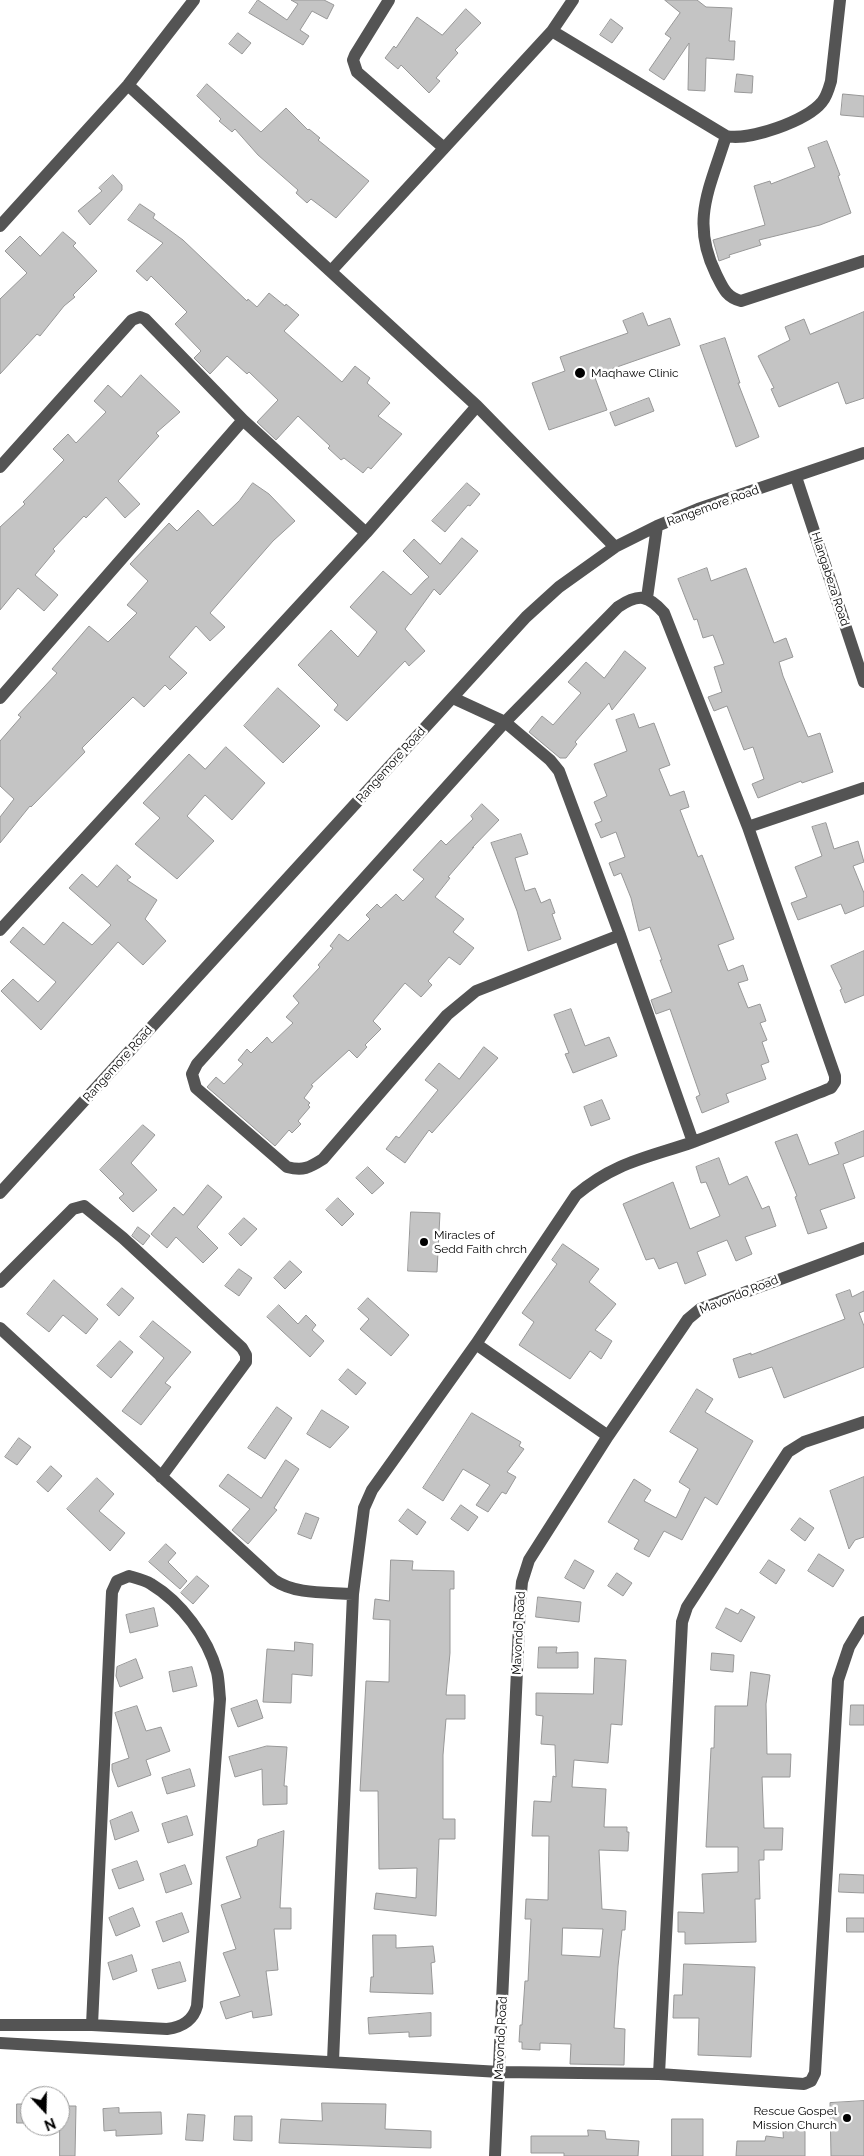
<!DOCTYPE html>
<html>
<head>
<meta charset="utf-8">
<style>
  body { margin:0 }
  #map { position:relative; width:864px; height:2156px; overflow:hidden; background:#fff; font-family:Raleway,sans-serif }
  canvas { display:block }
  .north { position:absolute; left:20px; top:2086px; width:50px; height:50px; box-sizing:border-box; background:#fff; border:1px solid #999; border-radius:50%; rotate:159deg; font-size:14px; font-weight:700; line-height:20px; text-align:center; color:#000 }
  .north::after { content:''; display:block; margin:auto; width:18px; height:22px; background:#000; clip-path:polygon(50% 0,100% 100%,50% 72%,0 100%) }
</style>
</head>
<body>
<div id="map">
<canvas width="864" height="2156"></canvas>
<div class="north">N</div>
</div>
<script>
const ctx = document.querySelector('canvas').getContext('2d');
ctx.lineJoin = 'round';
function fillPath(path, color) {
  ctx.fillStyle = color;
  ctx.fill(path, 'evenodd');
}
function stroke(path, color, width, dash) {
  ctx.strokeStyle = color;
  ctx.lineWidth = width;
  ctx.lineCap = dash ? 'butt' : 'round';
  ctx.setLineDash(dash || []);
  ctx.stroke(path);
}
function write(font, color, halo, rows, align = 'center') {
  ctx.font = font + ' Raleway,sans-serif';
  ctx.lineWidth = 5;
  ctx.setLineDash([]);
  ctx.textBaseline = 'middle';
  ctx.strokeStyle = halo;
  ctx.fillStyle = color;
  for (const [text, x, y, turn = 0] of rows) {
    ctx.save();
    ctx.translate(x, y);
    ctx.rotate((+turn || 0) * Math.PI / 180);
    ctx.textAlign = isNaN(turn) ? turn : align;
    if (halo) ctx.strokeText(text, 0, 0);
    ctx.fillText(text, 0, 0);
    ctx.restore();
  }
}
const building = new Path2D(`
  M258,0L287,20L298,4L291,0H324L334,5L327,19L312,11L300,30L309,36L303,45L249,13Z
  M665,0H697L706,7L732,8L729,41H735L734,60L706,58L705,91L688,90L689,43L664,80L649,70L671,38L665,34L680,13Z
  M466,9L481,23L455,50L458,53L436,78L440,81L429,93L401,65L398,69L385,58L394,46L396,48L417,17L442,35Z
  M611,19L623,28L612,43L600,35Z
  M238,33L251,43L242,54L229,44Z
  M737,74L753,76L752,93L735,92Z
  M207,84L261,132L286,108L308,130L309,129L320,138L318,140L369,181L336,218L311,199L307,203L296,193L298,190L258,155L235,129L232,132L219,121L221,119L197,96Z
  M843,94L864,96V117L841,115Z
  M827,141L840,175L838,176L851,213L820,225L759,240L761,245L729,255L730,257L719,261L713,240L765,225L754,186L770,181L771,184L815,167L808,148Z
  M113,175L122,185V190L90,225L78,211L102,191L99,188Z
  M140,204L155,214L153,218L183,240L247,301L248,299L257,307L269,293L285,306L286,304L299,315L284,331L342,382L355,366L370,378L367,383L390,403L378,416L402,434L371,469L368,467L363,473L344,458L341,460L328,448L330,446L298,416L276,440L257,422L278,400L249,372L247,374L227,356L210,374L194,358L201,351L175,324L187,312L151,276L147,281L136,271L163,243L128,220Z
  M63,232L76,243L73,246L97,271L73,295L75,297L64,306L40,336L37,334L0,374V299L27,273L5,251L20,236L40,256Z
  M864,312V398L846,404L838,382L779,407L771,389L774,388L758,356L790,340L785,327L804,319L810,334Z
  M643,313L648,326L670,318L680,345L594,375L607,410L549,430L532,383L565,371L560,357L628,333L623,321Z
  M725,338L740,383H738L759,437L736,447L700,346Z
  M141,375L180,412L156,433L159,436L118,481L140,504L125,518L106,497L86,518L84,516L53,549L55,551L35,575L58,595L44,611L18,588L0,610V527L25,504L23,502L64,460L53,449L68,434L76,443L106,412L94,401L108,385L121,397Z
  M649,398L654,411L615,426L610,413Z
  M253,483L269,494L295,521L273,541L210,613L225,627L210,641L196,626L169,657L187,673L170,690L165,685L144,707L133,697L82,748L85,752L31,807L30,806L0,843V817L14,799L0,786V741L21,717L18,715L57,673L52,669L89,626L108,642L137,613L127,605L148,581L130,564L169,523L177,531L198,510L213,526L239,501Z
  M467,483L480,494L470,506L468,505L445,532L432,521Z
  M462,538L478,551L440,595L434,589L405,629L425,651L409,666L405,661L347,721L334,710L338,705L298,665L331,630L358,657L377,632L350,607L383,571L411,595L425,580L429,577L403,551L414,539L440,564Z
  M707,568L711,581L746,568L774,643L786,638L793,657L779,662L783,676L808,737L820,733L833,772L802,783L801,781L758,798L752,784L764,779L753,747L744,750L727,706L714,711L708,697L722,692L714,667L724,664L713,635L703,638L697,619L694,620L678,579Z
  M625,651L646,668L612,710L609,703L575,742L577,744L566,758H560L529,732L542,716L553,725L581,693L568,682L586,662L604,678Z
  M278,688L320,726L283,763L244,726Z
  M634,714L639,728L654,723L670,765L659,769L670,796L684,791L689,807L680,810L698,857L702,855L734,939L718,945L728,971L743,965L748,980L738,983L748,1008L760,1004L766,1021L760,1023L767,1040L762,1042L769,1062L761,1065L766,1079L726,1094L729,1102L702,1113L696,1097L700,1095L670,1009L656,1014L651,1000L672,992L660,960H662L650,927L639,931L631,898L621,873L614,876L609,863L625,857L616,832L601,838L595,824L602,821L594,802L607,796L594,764L627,751L616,720Z
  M226,747L265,783L232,820L205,795L187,816L214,841L177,879L135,844L160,818L143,803L189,754L205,769Z
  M482,804L499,820L472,848L474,847L448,877L450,878L435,897L464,919L453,932L474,948L460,965L449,957L428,981L432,985L421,997L405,983L373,1021L381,1029L365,1045L367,1047L357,1058L349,1050L311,1085L313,1086L304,1098L310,1103L308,1105L310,1107L298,1121L301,1124L292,1133L289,1130L275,1146L207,1087L216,1077L224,1084L243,1064L238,1060L247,1049L251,1053L267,1037L272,1043L293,1023L286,1017L299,1003L293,996L320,967L318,965L333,948L330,946L339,934L348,941L370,919L366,915L377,904L381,908L396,894L403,901L424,879L413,870L441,840L446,845L473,819L471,816Z
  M826,823L834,849L858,841L864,862L853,866L864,893V906L845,914L841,904L798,920L791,903L807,897L795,867L822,856L812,827Z
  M521,834L528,854L515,858L525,891L535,888L541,903L550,899L555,913L552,914L561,939L528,951L517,911L491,843Z
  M117,865L131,877L127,880L157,900L145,919L166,941L143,965L118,942L41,1030L1,991L13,979L38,1002L56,982L10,942L23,927L44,945L63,922L92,945L111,925L69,888L82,874L97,887Z
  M864,951V995L845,1003L840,990L842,989L831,966Z
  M571,1009L585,1046L609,1037L617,1056L573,1073L565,1054L569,1053L554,1015Z
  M484,1047L498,1058L432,1133L429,1130L405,1163L386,1149L396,1136L399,1138L438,1090L425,1080L439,1063L459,1079Z
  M602,1100L610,1119L591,1126L584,1107Z
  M143,1125L155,1135L131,1163L157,1190L133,1212L119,1198L124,1194L100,1170Z
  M864,1131V1156L843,1164L855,1198L820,1210L827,1228L808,1234L795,1197L797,1196L775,1142L797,1134L809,1165L839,1154L835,1143Z
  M719,1158L729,1185L747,1176L762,1209L769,1206L776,1226L745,1237L752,1254L736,1261L727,1240L697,1252L706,1275L685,1284L677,1262L659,1269L654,1258L646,1260L623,1204L673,1182L690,1229L720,1216L706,1182L701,1183L696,1167Z
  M368,1167L384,1183L372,1194L356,1178Z
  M208,1185L222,1197L197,1227L218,1248L203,1263L176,1237L167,1248L151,1234L174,1207L183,1215Z
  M338,1198L354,1214L342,1226L326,1210Z
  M411,1212L440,1213L437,1272L408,1271Z
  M244,1218L257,1229L241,1246L229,1234Z
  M138,1227L150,1236L143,1245L132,1236Z
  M563,1244L599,1269L589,1282L616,1304L595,1330L612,1341L601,1359L590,1351L570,1379L519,1345L534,1322L522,1313L557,1264L552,1260Z
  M290,1261L302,1272L285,1289L274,1278Z
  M239,1269L252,1278L239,1296L225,1286Z
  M54,1280L98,1319L86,1334L63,1315L49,1332L27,1314Z
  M122,1288L134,1298L119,1316L107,1305Z
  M850,1290L852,1297L864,1291V1311L859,1313L864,1326V1367L784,1398L772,1367L739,1378L733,1359L751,1353V1355L845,1319L836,1295Z
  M368,1298L409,1335L391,1356L360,1329L369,1319L358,1309Z
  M279,1305L298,1324L306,1315L316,1325L312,1330L324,1341L310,1357L267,1317Z
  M153,1321L191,1352L165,1383L171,1387L141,1425L122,1411L164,1358L140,1337Z
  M120,1341L133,1352L111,1378L97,1366Z
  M348,1369L366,1383L356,1395L339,1380Z
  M697,1389L713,1399L705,1412L753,1441L717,1505L705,1497L682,1540L664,1531L649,1557L634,1549L639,1540L608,1522L634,1479L651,1490L644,1501L676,1518L690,1489L679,1482L698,1449L670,1432Z
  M277,1407L292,1418L265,1459L248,1448Z
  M322,1410L349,1427L330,1448L307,1434Z
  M472,1413L521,1442L519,1446L524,1449L507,1472L516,1477L506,1494L502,1492L488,1512L476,1505L490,1485L463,1469L443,1501L423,1488Z
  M19,1438L31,1447L17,1465L5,1457Z
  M286,1460L299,1469L274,1508L277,1510L248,1544L232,1530L250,1509L219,1486L228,1474L261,1498Z
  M51,1466L62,1476L48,1492L37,1482Z
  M864,1477V1537L855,1540L849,1549L830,1491Z
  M97,1478L114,1494L99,1511L125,1533L110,1551L67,1509Z
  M461,1505L478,1517L468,1531L451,1519Z
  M408,1509L426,1522L417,1535L399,1521Z
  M306,1513L319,1518L311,1539L298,1534Z
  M800,1518L814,1528L805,1541L791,1530Z
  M166,1544L176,1553L168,1562L187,1581L180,1589L149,1562Z
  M819,1554L844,1570L833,1587L808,1571Z
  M391,1560L413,1561L412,1570L454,1571V1589H450V1653L446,1695H465V1719H446L443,1755V1819H455V1839H439L436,1916L374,1909L376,1893L416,1898L417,1868L379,1869L378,1791H360L366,1681L389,1682L390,1620L373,1619L375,1599L389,1601Z
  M575,1560L594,1571L584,1589L565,1578Z
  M769,1560L785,1570L776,1584L760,1573Z
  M617,1573L632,1583L623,1596L608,1586Z
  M197,1576L209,1586L193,1604L181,1593Z
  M538,1597L581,1602L579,1622L536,1617Z
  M154,1608L158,1626L130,1633L126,1615Z
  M726,1608L738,1614L741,1609L755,1617L741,1642L716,1628Z
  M295,1642L313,1644L312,1676L292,1674L291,1703L263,1702L267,1649L294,1651Z
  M539,1647H557L556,1653L578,1652V1668H538Z
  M712,1653L734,1655L733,1672L711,1670Z
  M595,1658L626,1660L622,1725L611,1724L608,1763L574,1760L572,1787L606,1789L604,1827H627V1832H629L628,1851L599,1850L602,1909L626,1911L625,1930H622L618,1966L614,2028L625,2029L624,2065L570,2064L571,2044L540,2043V2050L522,2049V2042H519L520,2025H522L525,1981H528L531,1919H525L526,1899L548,1900L549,1836H532L534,1801L551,1802L553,1776L556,1777L555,1745L541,1744L543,1716L536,1715V1693L593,1694ZM563,1928L603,1929L600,1957L562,1955Z
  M136,1659L143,1678L120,1687L116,1676L117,1667Z
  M192,1667L197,1686L173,1692L169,1672Z
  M751,1672L770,1675L766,1704L767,1754H791L790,1777H762L764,1828H783L782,1850H764V1860H759L760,1899H755L756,1942L685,1944V1932H678V1912L704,1913L702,1874L738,1872V1847H706L711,1748H714L715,1706H747Z
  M257,1700L263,1718L238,1727L231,1709Z
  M851,1705H864V1725H850Z
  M137,1706L146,1731L161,1727L170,1751L146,1760L151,1775L118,1787L112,1770V1764L129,1758L115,1713Z
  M267,1746L287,1747L284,1786H287V1804L263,1805L262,1769L235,1777L229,1757Z
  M190,1769L195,1786L167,1794L162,1778Z
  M132,1812L139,1831L115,1840L110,1821Z
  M187,1816L193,1835L168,1843L162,1824Z
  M284,1831L280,1908H291V1929H274L278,1970L266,1971L272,2015L253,2018L252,2011L226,2019L220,2002L240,1996L223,1953L236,1949L221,1905L241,1898L226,1857L257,1846L258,1840Z
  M137,1861L144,1880L119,1889L112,1870Z
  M185,1865L192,1884L166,1893L160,1874Z
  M840,1874L864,1875V1893L839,1892Z
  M133,1908L140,1926L116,1936L109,1918Z
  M182,1913L189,1932L163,1942L156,1922Z
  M847,1918H864V1932H847Z
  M373,1935H396V1948L433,1946L435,1962L431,1963L433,1994L370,1992L371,1977H373Z
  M132,1955L137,1971L113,1980L108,1963Z
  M180,1962L186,1981L158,1989L152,1970Z
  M684,1964L755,1967L751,2057L698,2055L699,2018H673L674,1995H682Z
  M431,2013V2036L409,2037V2032L369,2034L368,2018Z
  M864,2101V2156H831L830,2103Z
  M322,2103L386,2104L385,2129L431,2131V2148L279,2143L281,2119L322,2121Z
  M17,2104H30V2123H17Z
  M60,2106H76L75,2156H60Z
  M119,2108V2113L161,2112L162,2134L116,2136V2130L104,2131L103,2109Z
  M188,2114L205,2115L203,2141L186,2140Z
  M235,2116H252V2141L234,2140Z
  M672,2119H703V2156H672Z
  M783,2124H805V2156H736L737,2141H765L766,2136L783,2138Z
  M588,2130L605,2131L606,2139L639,2141L638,2156H564V2153H531V2136H588Z`);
fillPath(building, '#c4c4c4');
stroke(building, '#989898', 1);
stroke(new Path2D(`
  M389,0L355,55L353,60L357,72L444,148
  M840,0L831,81C829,88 827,96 822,102C807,121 749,141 726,136C710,188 690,221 716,274C723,288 726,297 741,301L864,261
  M552,31L726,136
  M128,85L477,406L615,547
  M0,226L128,85L194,0
  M331,271L552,31L573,0
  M0,467L132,320L140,317L145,319L243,420L366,533
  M796,477L864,682
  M647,598L657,526
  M0,698L243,420
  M453,698L505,722L550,760L559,771L620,935L693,1142
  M748,827L864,788
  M0,930L366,533L477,406
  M0,1193L526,617L559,587L615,547L657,526L698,509L864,453
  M0,1282L73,1209L84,1206L123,1238L242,1348L246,1355V1362L161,1477
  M0,1328L274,1580C296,1595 327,1592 353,1594
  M476,1344L608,1436
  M0,2025H92L167,2029C182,2027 193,2021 197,2006L220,1699C219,1690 219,1680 217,1672C208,1638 181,1602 151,1584C145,1580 136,1578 129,1576L117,1581L112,1592L92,2025
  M0,2043L500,2072L659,2074L804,2084L811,2081L815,2073L838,1680L849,1647L864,1622
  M333,2061L353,1594L364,1508L372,1490L476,1344L576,1195C615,1162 647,1158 693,1142C739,1125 785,1106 831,1088L835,1082V1076L748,827L664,613C648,595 639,593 618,607L505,722L197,1064L192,1074L196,1088L287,1167C303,1171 309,1168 323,1159L447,1015L476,991L620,935
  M659,2074L682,1622L687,1607L788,1452L804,1442L864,1422
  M495,2156L520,1604L522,1582L529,1560L608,1436L688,1319L700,1309L864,1248`), '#545454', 12);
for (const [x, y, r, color] of [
  [580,373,6,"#000"],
  [424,1242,5,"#000"],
  [847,2118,5,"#000"]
]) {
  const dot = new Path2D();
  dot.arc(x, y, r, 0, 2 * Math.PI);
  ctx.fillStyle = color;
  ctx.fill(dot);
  stroke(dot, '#fff', 2);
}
write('12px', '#000', '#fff', [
  ["Maqhawe Clinic",591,373],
  ["Miracles of",434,1235],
  ["Sedd Faith chrch",434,1249],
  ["Rescue Gospel",837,2111,"right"],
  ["Mission Church",837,2125,"right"]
], 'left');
write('12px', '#000', '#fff', [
  ["Rangemore Road",713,506,-20],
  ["Hlangabeza Road",830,579,72],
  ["Rangemore Road",391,765,-48],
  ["Rangemore Road",118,1064,-48],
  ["Mavondo Road",739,1295,-22],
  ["Mavondo Road",519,1633,-87],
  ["Mavondo Road",501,2038,-87]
]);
</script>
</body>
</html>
